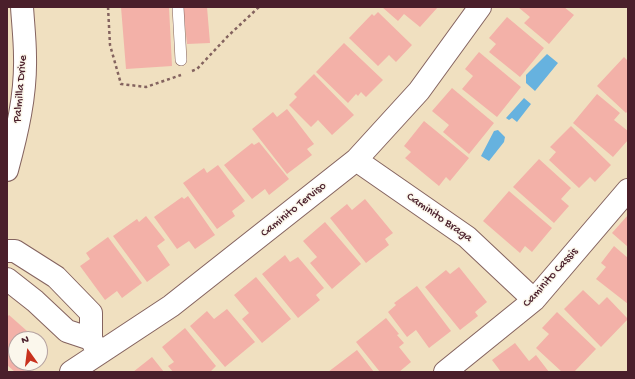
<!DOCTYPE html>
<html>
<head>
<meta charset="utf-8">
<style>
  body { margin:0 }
  #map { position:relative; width:635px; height:379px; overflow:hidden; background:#f0e0c0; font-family:"Gochi Hand",sans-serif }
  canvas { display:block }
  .frame { position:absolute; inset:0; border:8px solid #4a1f2b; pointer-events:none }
  .north { position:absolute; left:8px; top:331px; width:40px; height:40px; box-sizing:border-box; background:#fbf7ec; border:1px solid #b4a19f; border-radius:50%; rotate:346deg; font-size:11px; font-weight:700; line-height:16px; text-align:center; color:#4a1f2b }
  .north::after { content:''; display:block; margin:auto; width:14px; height:18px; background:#c8321e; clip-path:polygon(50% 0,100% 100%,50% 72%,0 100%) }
</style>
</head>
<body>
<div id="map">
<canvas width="635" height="379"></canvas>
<div class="frame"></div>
<div class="north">N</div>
</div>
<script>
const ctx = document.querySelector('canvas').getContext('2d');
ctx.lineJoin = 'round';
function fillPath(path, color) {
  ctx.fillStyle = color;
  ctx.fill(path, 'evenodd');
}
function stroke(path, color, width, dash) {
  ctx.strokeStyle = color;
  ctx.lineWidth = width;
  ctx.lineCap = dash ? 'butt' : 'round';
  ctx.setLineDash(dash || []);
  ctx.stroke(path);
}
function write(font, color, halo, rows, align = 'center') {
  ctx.font = font + ' "Gochi Hand",sans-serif';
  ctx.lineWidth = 3;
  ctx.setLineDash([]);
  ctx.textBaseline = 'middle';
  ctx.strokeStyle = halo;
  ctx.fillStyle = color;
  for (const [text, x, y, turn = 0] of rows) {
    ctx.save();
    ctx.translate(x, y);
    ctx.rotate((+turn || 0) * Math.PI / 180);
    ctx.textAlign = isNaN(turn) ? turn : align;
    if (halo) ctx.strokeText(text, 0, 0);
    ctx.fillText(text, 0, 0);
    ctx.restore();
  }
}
fillPath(new Path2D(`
  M547,54L558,63L535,91L526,83V75Z
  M524,98L531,104L517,122L512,118L509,120L506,118Z
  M498,130L505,137L504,142L489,161L481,156L494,131Z`), '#66b2df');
fillPath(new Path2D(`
  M121,7H169L172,66L126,69Z
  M183,7H207L210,43L187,44Z
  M382,7H438L420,27L404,14L398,21Z
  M518,7H564L574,15L549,44L524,23L530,17Z
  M378,12L412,45L396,62L389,55L378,66L349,38L372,14L374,16Z
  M507,17L544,48L520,77L489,52L496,44L489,38Z
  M344,43L383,80L366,97L361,92L358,96L356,94L348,103L316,72Z
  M479,52L521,87L497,117L462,89L473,76L465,69Z
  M624,57L628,61V111L626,113L597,86Z
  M314,74L354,115L332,135L318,120L311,127L289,105L297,97L294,94Z
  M452,88L494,123L469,154L443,132L449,125L432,111Z
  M597,94L620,113L614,120L628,131V140L613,157L573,123Z
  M287,109L314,144L307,149L312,155L287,174L252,129L273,112L277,117Z
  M424,121L469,158L450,181L446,177L439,186L405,158L411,152L404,146Z
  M571,126L611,165L595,182L590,177L579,188L549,160L556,152L550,147Z
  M259,142L289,179L269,195L265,189L252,199L224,165L252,143L254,145Z
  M539,159L571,188L561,199L569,206L554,223L513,187Z
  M218,165L245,201L232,211L235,216L217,229L183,183L204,168L207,173Z
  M509,191L552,228L532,252L525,246L520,253L483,221Z
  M188,196L215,235L195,249L189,241L177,249L154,217L182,197L184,199Z
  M365,199L393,233L385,239L389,245L366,263L330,218L347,204L352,210Z
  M628,215V247L612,233Z
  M146,216L165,240L157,246L170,265L147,282L113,236L137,219L139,222Z
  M325,222L361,264L332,289L310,263L317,257L303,241Z
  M108,237L142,283L122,298L117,291L105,300L80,266L90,259L86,253Z
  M614,246L628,258V304L596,279L606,267L601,263Z
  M285,255L290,262L298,257L324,288L316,295L320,300L298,318L262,274Z
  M459,267L487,302L475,312L478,316L460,330L425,287L446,270L450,274Z
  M256,277L291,319L262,343L242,319L249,313L234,295Z
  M417,286L451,331L429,348L416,330L407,337L388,312L396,305L394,303Z
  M583,290L599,305L607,297L628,319L601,347L564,309Z
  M227,309L255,342L225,367L190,326L207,311L214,319Z
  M557,312L596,349L574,372H562L536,348L549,334L542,328Z
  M9,315L36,339H16V363H35L27,372H15L7,365V317Z
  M386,318L399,334L397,335L404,343L399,347L411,362L399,372H380L356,342Z
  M185,328L216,366L210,372H173L168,366L174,362L162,347Z
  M515,343L529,361L536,355L549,372H501L492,360Z
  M357,350L374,372H328Z
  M152,357L164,372H133Z`), '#f3b1a8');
const service = new Path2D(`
  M178,7L181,60`);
const minor = new Path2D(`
  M356,160L467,237L534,300
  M7,251H15L56,277L91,313V339L98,353
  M7,279L35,301L67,331L91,339
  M71,372L171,306L356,160L419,91L480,7
  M445,372L534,300L628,190`);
const tertiary = new Path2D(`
  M7,170C17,133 26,95 25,57C25,40 23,23 22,7`);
stroke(service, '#84635f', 12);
stroke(minor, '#84635f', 24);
stroke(tertiary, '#84635f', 24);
stroke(new Path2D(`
  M108,7L110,45L121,84L146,87L181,75
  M192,71L197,69L228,36L259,7`), '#84635f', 2.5, [3, 3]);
stroke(service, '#fff', 11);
stroke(minor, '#fff', 22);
stroke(tertiary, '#fff', 22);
write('12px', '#4a1f2b', '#fbf7ec', [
  ["Palmilla Drive",21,89,-85],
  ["Caminito Terviso",294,210,-39],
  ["Caminito Braga",439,218,35],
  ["Caminito Cassis",551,278,-48]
]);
</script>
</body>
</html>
